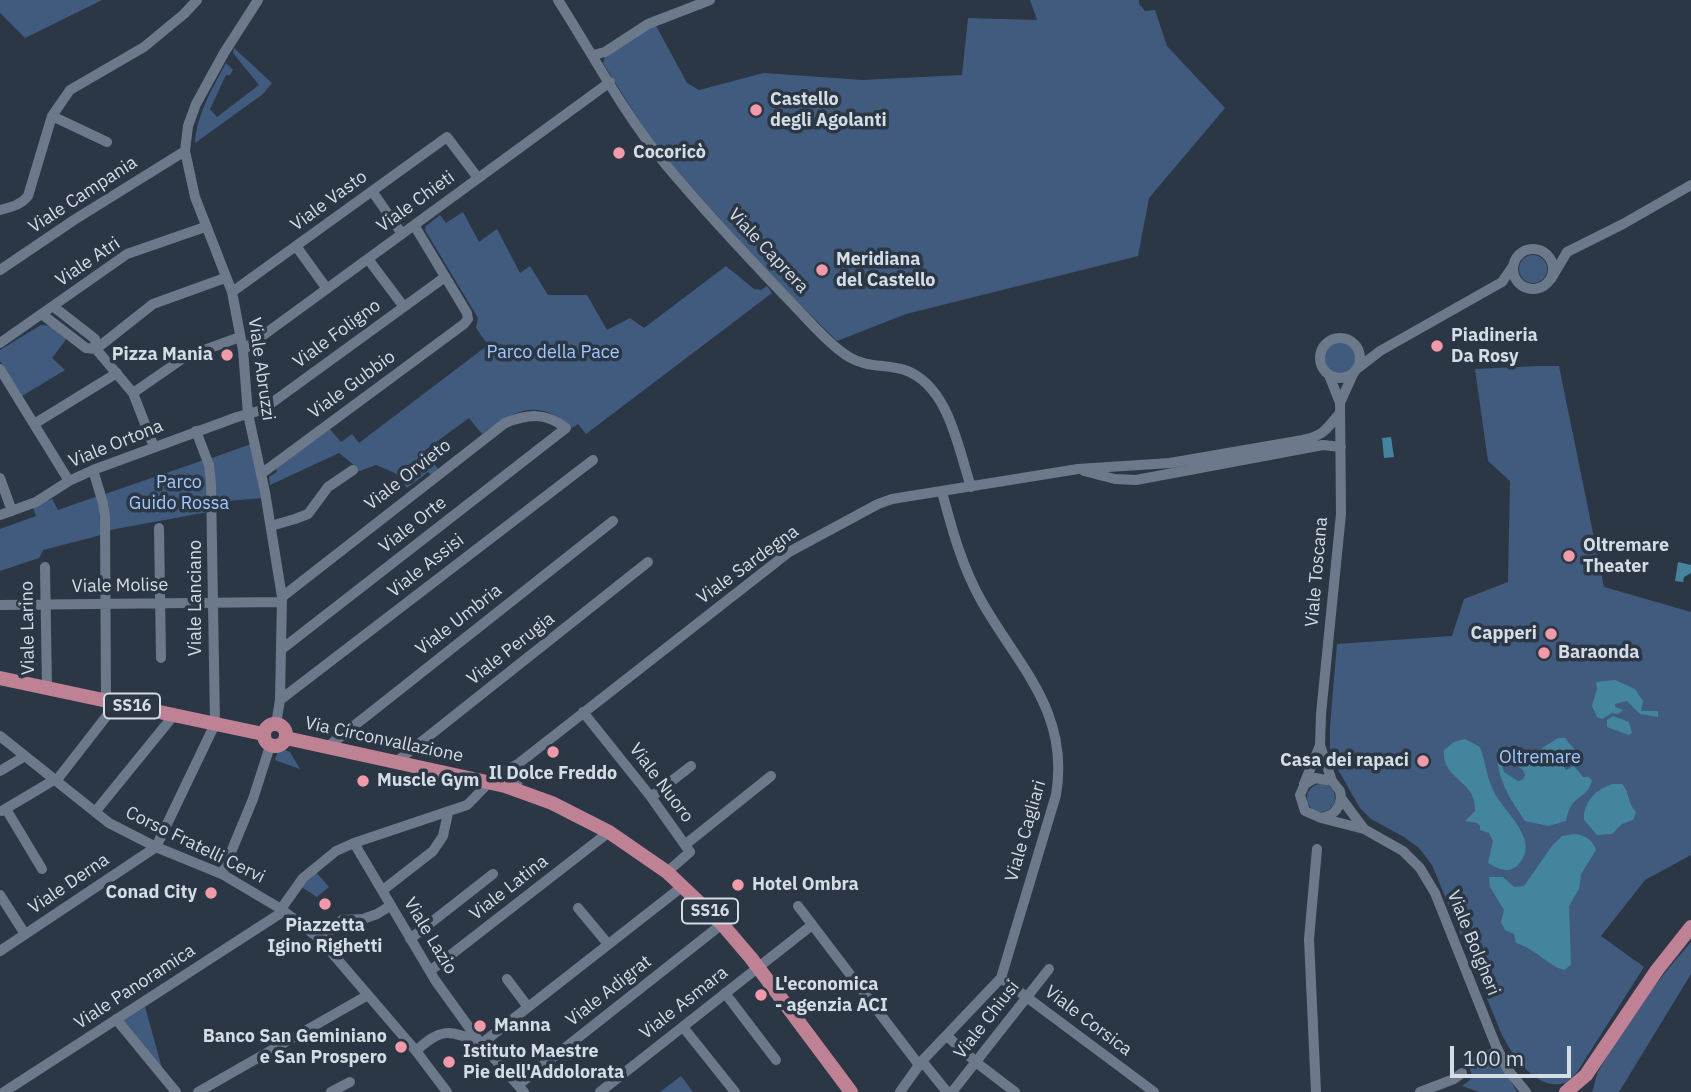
<!DOCTYPE html>
<html>
<head>
<meta charset="utf-8">
<style>
  body { margin:0 }
  #map { position:relative; width:1691px; height:1092px; overflow:hidden; background:#2c3746; font-family:"IBM Plex Sans",sans-serif }
  canvas { display:block }
  .scale { position:absolute; left:1450px; top:1046px; width:121px; height:32px; box-sizing:border-box; border:4px solid #d4dce5; border-top:0; padding-left:9px; font-size:21px; line-height:24px; white-space:nowrap; color:#d4dce5; -webkit-text-stroke:5px #2c3746; paint-order:stroke }
</style>
</head>
<body>
<div id="map">
<canvas width="1691" height="1092"></canvas>
<div class="scale">100 m</div>
</div>
<script>
const ctx = document.querySelector('canvas').getContext('2d');
ctx.lineJoin = 'round';
function fillPath(path, color) {
  ctx.fillStyle = color;
  ctx.fill(path, 'evenodd');
}
function stroke(path, color, width, dash) {
  ctx.strokeStyle = color;
  ctx.lineWidth = width;
  ctx.lineCap = dash ? 'butt' : 'round';
  ctx.setLineDash(dash || []);
  ctx.stroke(path);
}
function write(font, color, halo, rows, align = 'center') {
  ctx.font = font + ' "IBM Plex Sans",sans-serif';
  ctx.lineWidth = 7;
  ctx.setLineDash([]);
  ctx.textBaseline = 'middle';
  ctx.strokeStyle = halo;
  ctx.fillStyle = color;
  for (const [text, x, y, turn = 0] of rows) {
    ctx.save();
    ctx.translate(x, y);
    ctx.rotate((+turn || 0) * Math.PI / 180);
    ctx.textAlign = isNaN(turn) ? turn : align;
    if (halo) ctx.strokeText(text, 0, 0);
    ctx.fillText(text, 0, 0);
    ctx.restore();
  }
}
fillPath(new Path2D(`
  M0,0H102L25,38L0,13Z
  M1030,0H1139V4L1145,11L1155,10L1167,46L1225,108L1149,198L1138,256L906,314L837,341L774,279L655,146L603,63L605,57L654,22L687,83L699,90L764,73L862,80L962,75L968,18L1037,20Z
  M234,48L272,83L263,94L195,143C197,114 212,89 226,63L233,70L230,75H226L210,109L217,117L259,85L233,53Z
  M463,212L479,242L497,229L520,273L530,266L548,295H587L607,330L630,318L644,328L726,266L754,289L761,290L767,286L772,293L586,434L578,424L572,428C536,397 517,410 482,434L469,418L424,451L438,469L431,475L428,472L407,488L395,473L376,465L357,472L354,465L339,453L270,485L269,477L277,472L276,469L329,428L341,442L352,434L359,443L488,345L476,328L478,318L425,230L426,226L440,215L446,223Z
  M1519 269a14 14 0 1 1 28 0a14 14 0 1 1-28 0Z
  M41,325L50,326L67,338L52,358L65,370L22,396L0,361V350Z
  M1323 358a17 17 0 1 1 34 0a17 17 0 1 1-34 0Z
  M1539,366H1559L1604,587L1691,612V855L1645,880L1601,936L1644,967L1577,1072C1574,1075 1569,1081 1565,1083C1536,1092 1512,1054 1502,1035L1432,865L1419,848L1404,837L1371,819L1360,808L1336,766L1330,751V726L1337,644L1452,636L1464,599L1508,582L1510,481L1488,461L1475,369Z
  M251,444L262,498L216,502L212,458Z
  M204,460L208,512L110,530L106,509L109,506L105,494Z
  M98,496L101,535L43,550L39,558L0,571V529L36,516L33,507L52,499L58,510Z
  M279,748L290,752L300,769L275,760Z
  M1307 798a14 14 0 1 1 28 0a14 14 0 1 1-28 0Z
  M316,872L329,887L317,897L300,886Z
  M1691,942V974L1619,1092H1592C1595,1085 1595,1078 1598,1072C1624,1026 1656,981 1691,942Z
  M145,1007L162,1068L123,1021Z
  M1492,1048L1517,1092H1479L1462,1086L1470,1080L1472,1075L1469,1067L1464,1064Z
  M681,1076L693,1092H660Z`), '#415b7f');
fillPath(new Path2D(`
  M1391,437L1394,457L1384,458L1382,438Z
  M1678,562L1691,565V573L1684,577L1683,582L1675,581Z
  M1615,680L1635,689L1643,701L1641,711H1658V717L1640,714L1627,701L1615,704V707L1623,710L1618,714L1612,713L1602,719L1597,717L1592,706L1597,689L1596,682Z
  M1613,716L1629,722L1632,733L1629,735L1607,727V720Z
  M1558,738H1565L1575,750L1560,760L1566,770L1574,766L1583,777H1589L1592,781C1586,801 1571,793 1566,821L1548,826L1525,821C1509,797 1497,780 1497,750L1501,754L1506,750L1528,757ZM1504,761C1512,763 1524,766 1525,776L1522,780L1518,781L1504,772L1502,765Z
  M1465,739L1480,747C1486,763 1487,780 1495,794C1507,815 1541,841 1518,865C1509,874 1498,869 1488,863L1493,841L1489,833L1480,830V826L1477,823L1465,821L1475,811C1477,780 1441,780 1444,750L1454,742Z
  M1613,784H1622C1630,792 1627,803 1636,812L1633,820L1622,824L1612,834L1597,835L1584,820C1583,802 1596,789 1613,784Z
  M1574,834C1585,835 1592,839 1596,850L1581,874L1579,889L1569,906L1571,965L1564,970C1547,965 1536,949 1516,943L1514,934L1505,930L1501,922L1504,910L1490,887L1489,877H1503L1514,887L1524,886L1552,846L1562,836Z`), '#43859f');
stroke(new Path2D(`
  M258,0L224,53L196,104L188,126L185,151L195,197L232,292L243,350L248,414L265,492L282,597L280,700L276,724
  M558,0C593,55 624,114 666,165C703,209 744,253 784,295C802,313 828,344 849,357C867,368 886,364 905,370C949,386 958,448 971,487
  M593,55L605,52L648,24L710,0
  M52,116L107,142
  M372,191L402,234
  M0,210C11,207 21,205 28,196L52,116L70,90L144,47L184,14L197,0
  M296,246L327,289
  M1513 269a20 20 0 1 1 40 0a20 20 0 1 1-40 0Z
  M368,259L404,307
  M0,270L74,220L185,151
  M1551,279L1567,252L1623,224L1691,185
  M232,292L447,137L478,178
  M54,307L95,339L96,349L133,393L154,447
  M43,315L86,348L96,349
  M1320 358a20 20 0 1 1 40 0a20 20 0 1 1-40 0Z
  M0,343L127,254L205,227
  M96,349L153,304L225,278
  M243,350L610,82
  M1358,368L1380,351L1502,282L1513,266
  M0,369L69,481
  M1329,375L1340,403L1341,514L1321,714L1320,745L1332,781
  M133,393L185,357L240,337
  M1340,403L1353,374
  M34,424L117,373
  M93,470L103,503L105,517L106,700
  M1084,471L1115,479L1136,480L1323,445L1341,447
  M261,474L464,324L468,319L467,313L414,225
  M0,478L12,511
  M0,515L36,502L69,481L93,470L237,417L262,410L445,277
  M271,526L295,519L308,514L328,487L353,470
  M159,528L161,658
  M45,567L47,688
  M0,605L282,602
  M282,649L566,428C545,412 528,414 505,423L282,597
  M280,700L593,460
  M583,712L651,797L690,852L667,872
  M0,736L109,823L156,847L222,874L281,909L320,939L416,1051L447,1092
  M326,748L613,521
  M396,762L648,562
  M0,771L25,756
  M56,781L109,713
  M1304,784L1319,748
  M517,790L518,764
  M651,797L691,766
  M1341,798C1339,810 1333,816 1321,818L1305,811L1300,795L1305,784L1315,778L1332,781L1340,791L1341,798L1364,829
  M6,809L42,869
  M2,811L54,780
  M95,812L174,715
  M1321,818L1364,829L1403,851L1420,868L1435,893L1496,1046L1508,1070L1526,1092
  M354,843L435,980L481,1044L524,1092
  M686,844L771,776
  M222,874L253,799L270,746
  M383,890L433,851L443,836L448,813
  M0,895L25,934
  M798,906L919,1065
  M578,908L608,944
  M281,909L303,878L336,851L354,843L467,805C488,785 490,777 518,764L789,552L878,504L892,499L1078,469L1170,463L1303,440C1325,435 1326,429 1340,413
  M320,939L342,920L363,919L377,914L390,906
  M410,939L493,874
  M0,951L156,847L215,724L211,484L209,465L196,431
  M430,971L609,832
  M1001,978L1154,1092
  M507,979L528,1007
  M725,993L776,1060
  M116,1019L176,1092
  M683,1027L735,1092
  M947,1036L977,1063L1015,1092
  M481,1044L683,886
  M416,1051C441,1028 449,1029 479,1043
  M922,1061L947,1092
  M518,1085L722,924
  M4,1092L284,911
  M198,1092L368,995
  M331,1092L350,1082
  M600,1092L812,925
  M900,1092L922,1061L1001,978L1056,795C1070,712 1019,667 982,602C962,567 952,529 942,492
  M952,1092L1049,969
  M1316,1092L1309,939L1317,849
  M1420,1092L1454,1079L1462,1073`), '#6c798a', 10);
stroke(new Path2D(`
  M0,678L263,734
  M264 735a11 11 0 1 1 22 0a11 11 0 1 1-22 0Z
  M286,738L505,786L552,803L609,832L667,872L722,924L751,958L851,1092
  M1566,1092L1586,1075L1657,970L1691,927`), '#bf8194', 14);
for (const [x, y, r, color] of [
  [756,110,7,"#f39aaa"],
  [619,153,7,"#f39aaa"],
  [822,270,7,"#f39aaa"],
  [1437,346,7,"#f39aaa"],
  [227,355,7,"#f39aaa"],
  [1569,556,7,"#f39aaa"],
  [1551,634,7,"#f39aaa"],
  [1544,653,7,"#f39aaa"],
  [553,752,7,"#f39aaa"],
  [1423,761,7,"#f39aaa"],
  [363,781,7,"#f39aaa"],
  [738,885,7,"#f39aaa"],
  [211,893,7,"#f39aaa"],
  [325,904,7,"#f39aaa"],
  [761,995,7,"#f39aaa"],
  [480,1026,7,"#f39aaa"],
  [401,1047,7,"#f39aaa"],
  [449,1062,7,"#f39aaa"]
]) {
  const dot = new Path2D();
  dot.arc(x, y, r, 0, 2 * Math.PI);
  ctx.fillStyle = color;
  ctx.fill(dot);
  stroke(dot, '#2c3746', 2.5);
}
for (const [x, y, w] of [
  [132,706,56],
  [710,911,56]
]) {
  const box = new Path2D();
  box.roundRect(x - w / 2, y - 12.5, w, 25, 5);
  ctx.fillStyle = '#2c3746';
  ctx.fill(box);
  stroke(box, '#d4dce5', 2);
}
write('bold 16px', '#d4dce5', null, [
  ["SS16",132,706],
  ["SS16",710,911]
]);
write('bold 18px', '#d4dce5', '#2c3746', [
  ["Castello",770,100],
  ["degli Agolanti",770,121],
  ["Cocoricò",633,153],
  ["Meridiana",836,260],
  ["del Castello",836,281],
  ["Piadineria",1451,336],
  ["Da Rosy",1451,357],
  ["Pizza Mania",213,355,"right"],
  ["Oltremare",1583,546],
  ["Theater",1583,567],
  ["Capperi",1537,634,"right"],
  ["Baraonda",1558,653],
  ["Casa dei rapaci",1409,761,"right"],
  ["Il Dolce Freddo",553,774,"center"],
  ["Muscle Gym",377,781],
  ["Hotel Ombra",752,885],
  ["Conad City",197,893,"right"],
  ["Piazzetta",325,926,"center"],
  ["Igino Righetti",325,947,"center"],
  ["L'economica",775,985],
  ["- agenzia ACI",775,1006],
  ["Manna",494,1026],
  ["Banco San Geminiano",387,1037,"right"],
  ["e San Prospero",387,1058,"right"],
  ["Istituto Maestre",463,1052],
  ["Pie dell'Addolorata",463,1073]
], 'left');
write('18px', '#d4dce5', '#2c3746', [
  ["Viale Campania",83,195,-33],
  ["Viale Vasto",329,201,-36],
  ["Viale Chieti",416,202,-36],
  ["Viale Caprera",768,251,47],
  ["Viale Atri",88,262,-34],
  ["Viale Foligno",337,334,-36],
  ["Viale Abruzzi",261,369,82],
  ["Viale Gubbio",352,385,-36],
  ["Viale Ortona",116,444,-22],
  ["Viale Orvieto",408,475,-38],
  ["Viale Orte",413,525,-38],
  ["Viale Sardegna",748,565,-36],
  ["Viale Assisi",426,566,-38],
  ["Viale Toscana",1317,572,-85],
  ["Viale Molise",120,586,-1],
  ["Viale Lanciano",196,598,-90],
  ["Viale Umbria",459,620,-38],
  ["Viale Larino",28,628,-91],
  ["Viale Perugia",511,649,-38],
  ["Via Circonvallazione",384,740,12],
  ["Viale Nuoro",661,783,53],
  ["Viale Cagliari",1026,831,-74],
  ["Corso Fratelli Cervi",195,845,26],
  ["Viale Derna",69,884,-34],
  ["Viale Latina",509,888,-38],
  ["Viale Lazio",430,936,59],
  ["Viale Bolgheri",1473,943,68],
  ["Viale Panoramica",135,987,-33],
  ["Viale Adigrat",609,991,-38],
  ["Viale Asmara",684,1003,-38],
  ["Viale Chiusi",987,1020,-52],
  ["Viale Corsica",1088,1021,37]
]);
write('18px', '#a2c9ff', '#2c3746', [
  ["Parco della Pace",553,353],
  ["Parco",179,483],
  ["Guido Rossa",179,504],
  ["Oltremare",1540,758]
]);
</script>
</body>
</html>
